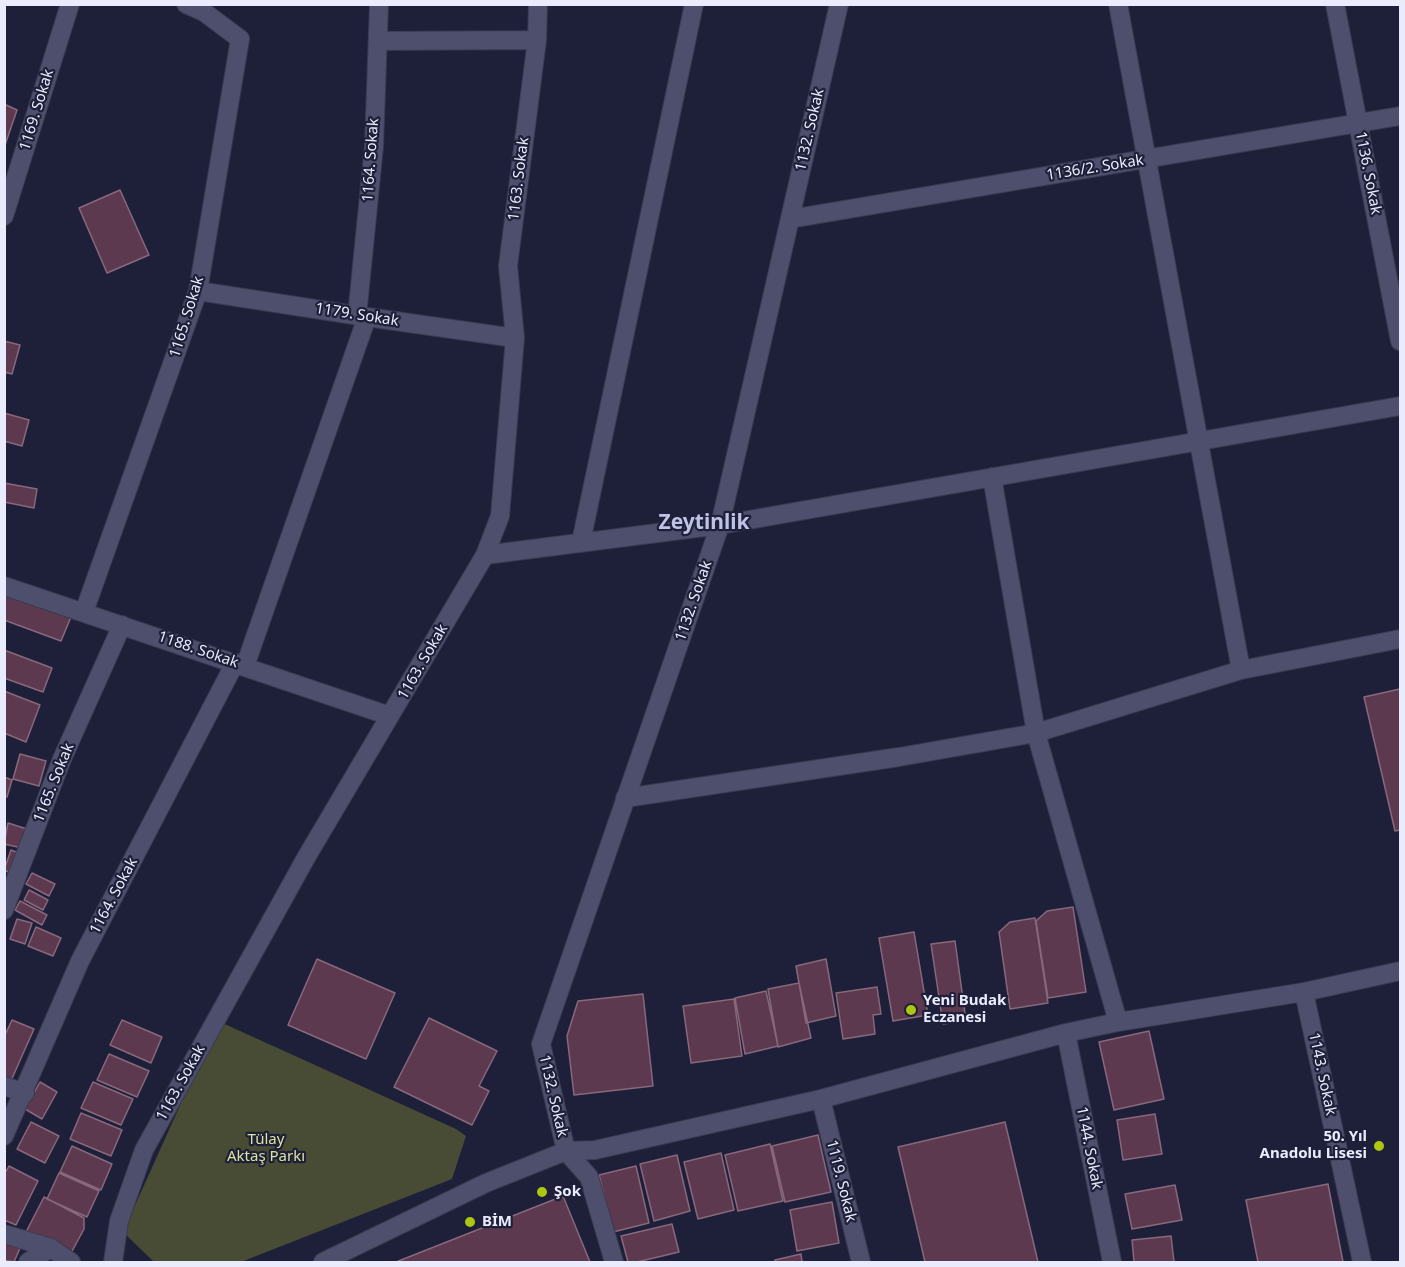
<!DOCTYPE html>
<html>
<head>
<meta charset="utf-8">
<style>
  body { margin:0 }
  #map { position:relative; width:1405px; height:1267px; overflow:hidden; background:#1e1f39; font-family:"Noto Sans",sans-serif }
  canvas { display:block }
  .frame { position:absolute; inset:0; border:6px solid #eaecfe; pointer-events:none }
</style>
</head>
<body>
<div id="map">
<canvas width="1405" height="1267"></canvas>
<div class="frame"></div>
</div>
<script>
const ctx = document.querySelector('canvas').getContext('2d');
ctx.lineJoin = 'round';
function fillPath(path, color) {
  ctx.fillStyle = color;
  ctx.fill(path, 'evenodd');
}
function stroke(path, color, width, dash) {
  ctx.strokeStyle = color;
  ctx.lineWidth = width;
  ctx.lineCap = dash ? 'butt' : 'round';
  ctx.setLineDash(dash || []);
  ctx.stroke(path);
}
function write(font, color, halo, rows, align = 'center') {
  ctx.font = font + ' "Noto Sans",sans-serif';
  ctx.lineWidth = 4.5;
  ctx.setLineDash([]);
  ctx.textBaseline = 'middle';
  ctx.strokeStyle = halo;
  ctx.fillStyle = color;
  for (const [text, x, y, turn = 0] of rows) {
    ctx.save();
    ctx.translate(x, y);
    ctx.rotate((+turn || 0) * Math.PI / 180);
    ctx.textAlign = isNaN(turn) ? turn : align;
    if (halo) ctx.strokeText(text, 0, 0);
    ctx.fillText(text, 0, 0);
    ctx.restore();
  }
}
fillPath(new Path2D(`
  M218,1021L456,1129L466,1136L452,1179L241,1262H154L123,1232Z`), '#484c34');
const building = new Path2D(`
  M4,104L17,110L4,148Z
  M120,190L149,255L107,273L79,208Z
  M4,341L20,345L12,374L4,372Z
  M4,413L29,420L22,446L4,441Z
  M4,483L37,489L34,508L4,502Z
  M4,595L71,617L61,641L4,620Z
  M4,650L52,668L43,692L4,678Z
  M1400,689V830L1395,831L1364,697Z
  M4,691L40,705L26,742L4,733Z
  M20,754L46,761L39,786L13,779Z
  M4,777L12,780L7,797L4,796Z
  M8,823L27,829L22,848L4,844Z
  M11,850L21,854L13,874L4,870Z
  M32,873L55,884L49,896L26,884Z
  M29,890L48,900L43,910L24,900Z
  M20,901L47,915L42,925L15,910Z
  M1073,907L1086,992L1048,998L1036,921L1047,911Z
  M1035,918L1048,1003L1010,1009L999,932L1010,922Z
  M17,919L32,923L25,944L10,939Z
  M36,927L61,938L53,956L28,946Z
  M914,932L928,1015L893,1021L879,938Z
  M955,941L966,1021L943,1024L931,944Z
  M317,959L395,993L366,1059L288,1025Z
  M826,959L836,1016L806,1023L796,966Z
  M799,983L811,1038L778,1047L768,989Z
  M877,987L881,1014L873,1015L875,1034L843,1039L836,993Z
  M766,991L778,1046L745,1054L735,998Z
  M643,994L653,1086L574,1095L567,1036L578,1001Z
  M734,999L742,1056L691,1063L683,1006Z
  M429,1018L497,1051L479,1086L489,1091L472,1125L394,1087Z
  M12,1020L34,1029L10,1083L4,1081V1037Z
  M122,1020L162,1037L151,1063L110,1045Z
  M1149,1031L1164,1099L1114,1110L1099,1042Z
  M109,1054L149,1071L137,1097L97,1080Z
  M40,1082L57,1092L42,1119L25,1109Z
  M93,1082L133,1099L121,1125L81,1108Z
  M81,1113L122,1130L111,1156L70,1139Z
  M1155,1114L1162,1154L1123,1160L1117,1120Z
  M31,1122L59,1136L45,1163L17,1149Z
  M1005,1122L1038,1262H925L898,1147Z
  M818,1135L831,1192L785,1202L772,1146Z
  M770,1144L783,1201L738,1211L725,1155Z
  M72,1146L112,1164L101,1190L60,1172Z
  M721,1153L734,1210L698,1219L684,1162Z
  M677,1155L690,1211L654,1221L640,1164Z
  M9,1166L38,1181L16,1225L4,1220V1175Z
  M636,1166L649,1223L613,1232L599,1175Z
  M59,1173L99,1191L87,1217L47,1199Z
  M1328,1184L1343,1262H1258L1246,1200Z
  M1175,1185L1182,1220L1132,1229L1125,1194Z
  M563,1196L590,1262H396Z
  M44,1197L84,1218V1229L70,1255L26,1232Z
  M832,1202L839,1243L797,1251L790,1210Z
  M672,1224L679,1252L637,1262H628L621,1236Z
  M1171,1236L1174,1262H1134L1132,1240Z
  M4,1239L21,1246L14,1262L4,1260Z
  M801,1254L802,1262H775V1260Z`);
fillPath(building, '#5c394f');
stroke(building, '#88687c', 1.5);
const minor = new Path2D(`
  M1118,4C1161,226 1198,448 1241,670
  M1335,4L1400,341
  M378,41L537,40
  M4,216L70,4
  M790,219L1400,116
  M198,291L367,317L515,338
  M357,316L374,146L379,4
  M992,477L1036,733L1118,1022
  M581,542L694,4
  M485,555L720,525L1400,406
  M4,586L390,716
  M84,612L198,291L240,39L204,12L186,4
  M245,666L367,317
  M625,798L899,757L1036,733L1241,670L1400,639
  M4,910L62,759L122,625
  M1304,992L1362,1262
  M1066,1033L1112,1262
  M4,1086L25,1093
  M821,1099L861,1262
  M4,1136L80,961L235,663
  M4,1234L51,1248
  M28,1262L51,1248L71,1262
  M113,1262L119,1221L144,1150L307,856L485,555L500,516L515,338L508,266L537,40L538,4
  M323,1262L486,1183L566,1151L595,1150L821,1099L1066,1033L1118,1022L1304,992L1400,971
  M614,1262L589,1177L566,1151L541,1044L720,525L839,4`);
stroke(minor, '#3a3a50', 20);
stroke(minor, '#4d4f6d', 18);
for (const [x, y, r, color] of [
  [911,1010,6,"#adc60f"],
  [1379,1146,6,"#adc60f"],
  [542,1192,6,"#adc60f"],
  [470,1222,6,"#adc60f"]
]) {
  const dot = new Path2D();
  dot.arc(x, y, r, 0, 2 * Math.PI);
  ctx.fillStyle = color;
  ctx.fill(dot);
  stroke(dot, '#1e1f39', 2);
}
write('15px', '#eaecfe', '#1e1f39', [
  ["1169. Sokak",37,110,-73],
  ["1132. Sokak",810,130,-77],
  ["1164. Sokak",371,160,-86],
  ["1136/2. Sokak",1095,168,-9],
  ["1136. Sokak",1368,173,79],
  ["1163. Sokak",519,179,-83],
  ["1179. Sokak",357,315,9],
  ["1165. Sokak",187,317,-73],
  ["1132. Sokak",694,601,-71],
  ["1188. Sokak",198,650,19],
  ["1163. Sokak",423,662,-60],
  ["1165. Sokak",54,783,-68],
  ["1164. Sokak",114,896,-62],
  ["1143. Sokak",1322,1074,78],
  ["1163. Sokak",181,1083,-61],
  ["1132. Sokak",553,1096,77],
  ["1144. Sokak",1089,1148,79],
  ["1119. Sokak",841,1181,76]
]);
write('bold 15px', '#eaecfe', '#1e1f39', [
  ["Yeni Budak",923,1001],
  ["Eczanesi",923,1018],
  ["50. Yıl",1367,1137,"right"],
  ["Anadolu Lisesi",1367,1154,"right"],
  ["Şok",554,1192],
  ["BİM",482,1222]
], 'left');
write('15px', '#d9e39d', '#1e1f39', [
  ["Tülay",266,1140],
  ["Aktaş Parkı",266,1157]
]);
write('bold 21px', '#bfc2e5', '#1e1f39', [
  ["Zeytinlik",704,523]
]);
</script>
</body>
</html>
